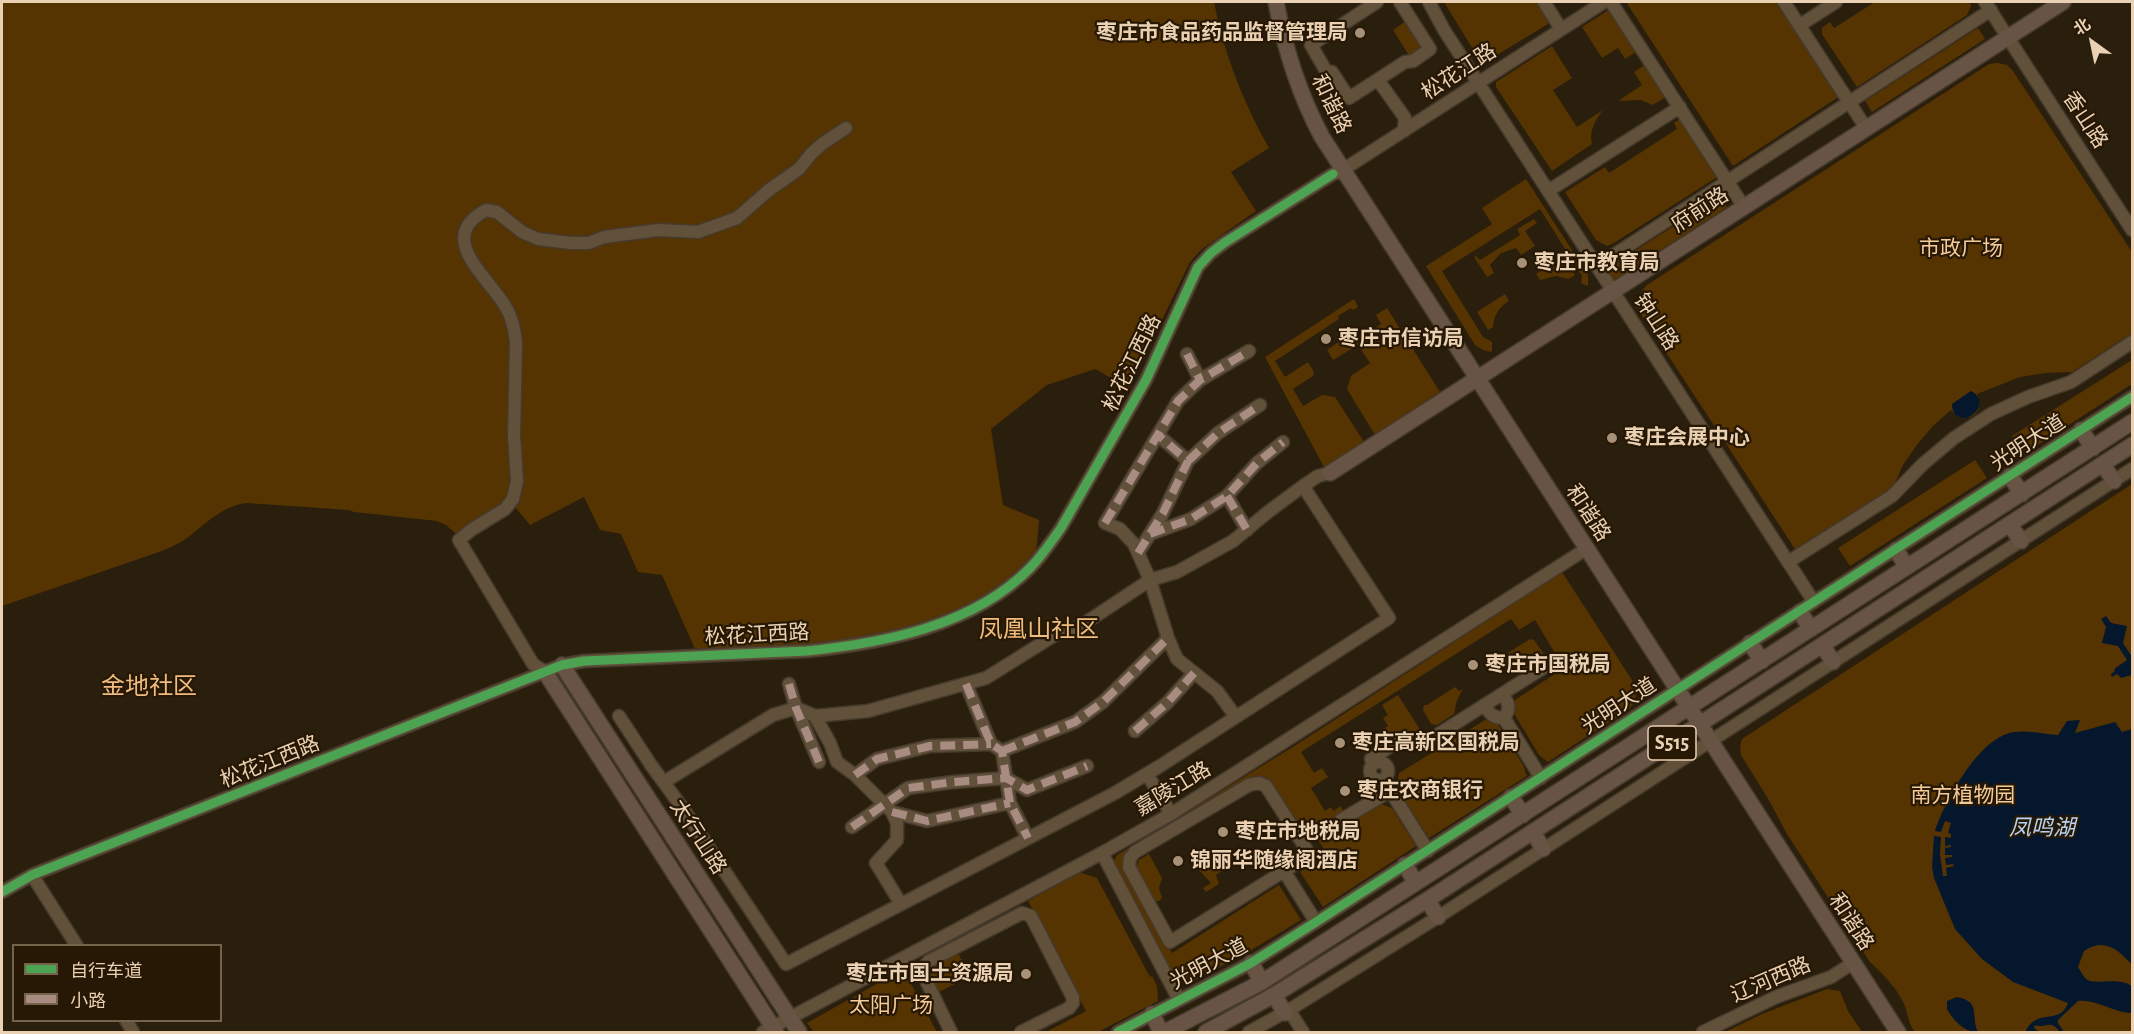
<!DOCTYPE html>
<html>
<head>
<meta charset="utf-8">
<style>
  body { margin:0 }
  #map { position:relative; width:2134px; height:1034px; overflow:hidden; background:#2a1e0d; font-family:"Alegreya Sans","Noto Sans SC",sans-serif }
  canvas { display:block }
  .frame { position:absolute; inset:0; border:3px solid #ebd1b3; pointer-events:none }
  .legend { position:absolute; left:12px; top:944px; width:210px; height:78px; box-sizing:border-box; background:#271805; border:2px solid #75624b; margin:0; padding:8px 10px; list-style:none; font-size:18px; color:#ebd1b3 }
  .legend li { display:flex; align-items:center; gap:12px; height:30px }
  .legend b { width:30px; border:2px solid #75624b }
  .north { position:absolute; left:2062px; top:12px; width:60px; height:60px; -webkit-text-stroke:4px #271805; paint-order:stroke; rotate:327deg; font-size:16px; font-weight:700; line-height:24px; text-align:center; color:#ebd1b3 }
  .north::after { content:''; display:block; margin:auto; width:21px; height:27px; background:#ebd1b3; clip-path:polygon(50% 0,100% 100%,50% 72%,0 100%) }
</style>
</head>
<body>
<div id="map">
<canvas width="2134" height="1034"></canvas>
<div class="frame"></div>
<ul class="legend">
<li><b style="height:8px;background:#4ca352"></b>自行车道</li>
<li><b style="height:8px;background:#a88b81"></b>小路</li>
</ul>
<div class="north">北</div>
</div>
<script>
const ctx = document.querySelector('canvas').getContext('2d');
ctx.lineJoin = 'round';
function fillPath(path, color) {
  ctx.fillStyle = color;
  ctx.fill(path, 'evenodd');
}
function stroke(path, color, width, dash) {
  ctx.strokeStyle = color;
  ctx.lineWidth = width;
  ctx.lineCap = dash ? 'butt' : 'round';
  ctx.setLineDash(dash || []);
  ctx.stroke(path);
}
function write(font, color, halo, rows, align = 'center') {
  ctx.font = font + ' "Alegreya Sans","Noto Sans SC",sans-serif';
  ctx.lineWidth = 4.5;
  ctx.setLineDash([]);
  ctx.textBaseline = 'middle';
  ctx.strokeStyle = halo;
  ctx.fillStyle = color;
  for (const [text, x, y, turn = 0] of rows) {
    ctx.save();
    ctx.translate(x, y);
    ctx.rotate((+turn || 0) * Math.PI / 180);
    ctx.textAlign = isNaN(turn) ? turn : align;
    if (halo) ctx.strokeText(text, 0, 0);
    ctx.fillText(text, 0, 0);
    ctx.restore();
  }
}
fillPath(new Path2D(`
  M2,2H1214C1224,54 1243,102 1269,148L1231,172L1256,211L1202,249L1190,262L1129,388L1095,369L1047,385L991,429L1003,505L1039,520L1036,554L1007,585L945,618L875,638L811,647L695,649L662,575L638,572L621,534L600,530L584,497L530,525L515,507L465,542L446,525L437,521L354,512L349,510L246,503C218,507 203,528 181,542C174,546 166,549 159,552L2,606Z
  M1444,2H1536L1548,20V24L1482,64Z
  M1626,2H1783L1843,94L1733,166Z
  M1875,2H1970L1971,6L1967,15L1857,87L1822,34V28L1830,22L1834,28Z
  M1613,7L1641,49L1625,59L1618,48L1602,58L1582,27Z
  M1407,20L1425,47L1410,57L1393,30Z
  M1978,28L1985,39L1872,112L1865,101Z
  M1552,46L1572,78L1553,90L1577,127L1603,110C1595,120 1589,131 1592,144L1552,171L1496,87V82Z
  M1649,62L1667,96L1653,105L1641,100L1618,101L1642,85L1634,72Z
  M1998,63L2007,65L2013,71L2132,252V333L2072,372L2045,373L2020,377L1977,394C1986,414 1966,427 1951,410L1933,426L1916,446L1903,465L1893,487L1795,549L1639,311C1638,300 1639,293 1647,285L1989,64Z
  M1683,117L1722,174L1614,243L1607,246L1596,240L1565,192L1605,167L1609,173L1677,129L1674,123Z
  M1526,179L1588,275V286L1581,283L1582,276L1540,209L1442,271L1483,337L1492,342V352L1483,350L1475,345L1426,266L1492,224L1482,208Z
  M1720,196L1727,207L1614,280L1607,269Z
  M1534,219L1537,223L1525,231L1535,246L1521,255L1516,248L1501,253L1490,265L1494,273L1487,277L1474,257L1476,256L1480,260L1520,235L1517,229Z
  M1563,257L1575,275L1569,279L1556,276L1540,280L1536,274Z
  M1505,294L1509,301C1499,307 1494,315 1493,327L1488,330L1477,312Z
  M1354,299L1358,307L1353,310L1351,308L1338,316L1339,319L1275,361L1285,377L1308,362L1314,372L1313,376L1293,389L1303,406L1322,395L1335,397L1364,442L1324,467L1265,357Z
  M1387,308L1440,392L1375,435L1347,389L1351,376L1370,363L1358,345L1333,360L1327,350L1349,335L1354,342L1381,324L1376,315Z
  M2132,360V384L2024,454L2012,436Z
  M1975,460L1987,478L1850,566L1838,548Z
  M2132,484V1032H1915C1909,1024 1908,1016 1905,1006C1898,989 1883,974 1870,962L1787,834L1770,802L1741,755L1740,746L1742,739Z
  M1562,572L1632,680C1637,691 1638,700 1629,709L1548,762L1539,755L1513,712L1515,700L1564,668L1535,620L1519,630L1511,619L1301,752L1314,773L1322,768L1328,777L1311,788L1325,811L1331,807L1333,811L1341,806L1343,811L1331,820L1337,830L1381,804L1392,808L1416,846L1323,907L1300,872L1327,854L1304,817L1294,823L1266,779L1260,778L1127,856L1149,914L1172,953L1279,885L1301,920L1248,952L1185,985C1155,964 1129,899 1112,864L1117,855L1296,745Z
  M1530,639L1534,640L1544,654L1543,660L1524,671L1510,666L1497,667L1503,663L1500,658Z
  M1455,687L1459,691L1463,689L1457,700L1454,714L1437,725L1431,724L1423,710L1424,705H1427Z
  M1398,695L1421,731L1404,741L1398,733L1376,746L1371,737L1388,726L1383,718L1388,715L1382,705Z
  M1485,720L1497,723L1523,765L1527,776L1429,838L1397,788L1399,773Z
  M1149,854L1162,878L1159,888L1162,898L1159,901H1152L1136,869L1139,860Z
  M1219,858L1228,867L1216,875L1219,884L1206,892L1203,888L1211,883L1199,870Z
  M1079,872L1097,878L1150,977L1152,976L1157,986L1158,1001L1098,1032H1046L1086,1011L1028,901Z
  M957,951L970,976L937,993L926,971L929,967Z
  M903,969L937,1032H814L807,1023Z
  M1827,989L1840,991L1848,1011L1862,1032H1725L1762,1014Z`), '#553402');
fillPath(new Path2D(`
  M1971,391C1986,399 1979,413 1967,418C1957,418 1952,414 1952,404Z
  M2106,616L2111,623L2127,626L2123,643L2132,657V675L2121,678L2117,674L2112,677L2111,674L2115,671L2114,669L2127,660L2118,646L2102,643L2106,627L2101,619Z
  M2080,720L2075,733L2115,722L2122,732L2132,729V965C2119,950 2104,937 2084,951L2078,967C2080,970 2083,976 2086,979C2095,986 2116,976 2132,986V1013C2113,1013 2097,999 2078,1001L2058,1020V1023L2064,1032H2060C2050,1018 2047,1029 2035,1025L2034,1028L2039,1032H2025C2038,1006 2059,1027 2068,1003L2013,982L1982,959L1955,929L1934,878L1932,867L1934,836L1941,837L1940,855L1943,876H1947L1946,868L1954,866L1953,864L1946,865L1945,858L1952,857V855H1945V848L1951,847V845L1945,846V837L1951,838V834L1948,833L1951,823L1945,821L1941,832L1935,831C1945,801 1980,735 2015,732C2029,730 2044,734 2058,735L2067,721Z
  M1957,997C1982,1002 1970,1016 1978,1032C1965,1033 1953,1020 1947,1009V1001Z`), '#04172c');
const minor = new Path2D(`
  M1377,2L1311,45L1326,71L1332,72L1349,98L1405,62L1413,61L1430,49L1400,2
  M1429,2L1444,30L1814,602
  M1544,2L1561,29
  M1611,2L1744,207
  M1784,2L1866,128
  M1985,2L2132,230
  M1800,25L1836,2
  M1378,80L1405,118L1404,131
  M1338,173L1604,2
  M1548,191L1680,107
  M1597,266L1991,10
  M1187,354L1200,380
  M1188,461L1218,433L1260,405
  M1227,496L1247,530
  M1150,534L1191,519L1227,496L1257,463L1283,442
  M1138,553L1163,513L1188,461L1158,435
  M1788,562L1892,496L1923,464L1954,438L1991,414L2028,397L2071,382L2132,342
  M545,672L533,664L459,540L471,530L505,509L513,499L517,481L514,435L516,343C515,332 513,321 508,311C491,278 433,239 486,210L497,212L522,232L538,239L571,243H589L604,237L659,230L698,232L737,218L769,190L799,169L811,154L822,144L846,128
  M789,684L796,708L819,762
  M966,684L991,744L1002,751L1010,803L1028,838
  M1502,694C1509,703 1511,708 1504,718
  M1484,705C1490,714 1493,718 1504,718
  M619,716L651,765L684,810L786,964L1115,793L1160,766L1389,618L1303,486
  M815,716L830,743L837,762L855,775L892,812L897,823V840L876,863L901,904
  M1236,717L1217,691L1177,659L1168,638L1150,580L1134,544L1120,529L1105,523L1178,401L1200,380L1249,351
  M1504,718L1541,778
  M1135,731L1167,703L1194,673
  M1434,737L1554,661
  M1002,751L1075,722L1103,702L1168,638
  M1370 771a9 9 0 1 1 18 0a9 9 0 1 1-18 0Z
  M1373,762L1371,759L1400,740
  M1147,774L1171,814
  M855,775L877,759L930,746L991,744
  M1383,779L1428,851
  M664,782L773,715L796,708L815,716L868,711L986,678L1063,630L1073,631L1150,580L1177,572L1233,541L1268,512L1303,486L1318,476L1330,473
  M1259,783L1266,786L1310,855L1170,942L1129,867L1130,858L1135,852L1249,785Z
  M892,812L927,821L1010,803
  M1341,820L1390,791
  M852,827L908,788L953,782L1006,778L1027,790L1087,766
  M1102,853L1179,1000
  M1284,871L1316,922
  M32,875L77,946
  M2,892L32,875L562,665L584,661L807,651C884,643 973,626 1030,568C1042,556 1051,542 1061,528L1146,380L1198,267L1211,253L1224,243L1333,174
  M1289,1010L1303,1032
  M126,1020L133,1032
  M763,1032L1102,853L1171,814L1586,549
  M951,1032L921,970L929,961L1022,913L1031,916L1073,998V1003L1069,1008L1021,1032
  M1118,1032L1251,963L1316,922L2132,397
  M1249,1032L1289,1010L1438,917L2132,469
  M1703,1032L1776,997L1831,977L1853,963`);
const major = new Path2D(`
  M1276,2C1285,50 1299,94 1322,137L1898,1032
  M2081,430L2093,448
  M2103,465L2114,481
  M1330,473L2063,2
  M2010,476L2022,494
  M2010,525L2021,541
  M1896,550L1907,567
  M1800,612L1811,629
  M1750,643L1762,661
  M1823,646L1833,662
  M562,665L799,1032
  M545,672L776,1032
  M1511,797L1523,815
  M1533,832L1543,849
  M1405,865L1416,883
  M1427,900L1438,917
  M1251,963L1262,982
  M1274,995L1285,1013
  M1152,1014L1161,1032
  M1165,1032L1262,982L2132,422
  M1206,1032L1274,995L1427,900L2132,445`);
stroke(minor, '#453a2c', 15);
stroke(major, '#453a2c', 18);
stroke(minor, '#61513a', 12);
stroke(major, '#685444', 15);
stroke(new Path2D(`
  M1187,354L1200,380
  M1188,461L1218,433L1260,405
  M1227,496L1247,530
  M1105,523L1178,401L1200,380L1249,351
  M1150,534L1191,519L1227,496L1257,463L1283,442
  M1138,553L1163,513L1188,461L1158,435
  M789,684L796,708L819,762
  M966,684L991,744L1002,751L1010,803L1028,838
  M1135,731L1167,703L1194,673
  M1002,751L1075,722L1103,702L1168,638
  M855,775L877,759L930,746L991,744
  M892,812L927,821L1010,803
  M852,827L908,788L953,782L1006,778L1027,790L1087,766`), '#a88b81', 8, [15, 8]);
stroke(new Path2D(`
  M2,892L32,875L562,665L584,661L807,651C884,643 973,626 1030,568C1042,556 1051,542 1061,528L1146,380L1198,267L1211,253L1224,243L1333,174
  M1118,1032L1251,963L1316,922L2132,397`), '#4ca352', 9);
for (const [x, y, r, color] of [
  [1360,33,6,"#a79279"],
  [1522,263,6,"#a79279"],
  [1326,339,6,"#a79279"],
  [1612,438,6,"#a79279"],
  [1473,665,6,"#a79279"],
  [1340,743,6,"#a79279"],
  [1345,791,6,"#a79279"],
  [1223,832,6,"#a79279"],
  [1178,861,6,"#a79279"],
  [1026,974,6,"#a79279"]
]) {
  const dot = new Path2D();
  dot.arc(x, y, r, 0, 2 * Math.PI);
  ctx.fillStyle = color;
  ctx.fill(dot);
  stroke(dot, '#271805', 2);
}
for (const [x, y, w] of [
  [1672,743,48]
]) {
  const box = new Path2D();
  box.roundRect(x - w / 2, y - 17, w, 34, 4.5);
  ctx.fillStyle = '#271805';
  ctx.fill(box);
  stroke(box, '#ebd1b3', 1.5);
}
write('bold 20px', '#ebd1b3', null, [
  ["S515",1672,743]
]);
write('bold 21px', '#ebd1b3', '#271805', [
  ["枣庄市食品药品监督管理局",1348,33,"right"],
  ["枣庄市教育局",1534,263],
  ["枣庄市信访局",1338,339],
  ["枣庄会展中心",1624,438],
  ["枣庄市国税局",1485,665],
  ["枣庄高新区国税局",1352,743],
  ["枣庄农商银行",1357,791],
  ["枣庄市地税局",1235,832],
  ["锦丽华随缘阁酒店",1190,861],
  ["枣庄市国土资源局",1014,974,"right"]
], 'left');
write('21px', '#ebd1b3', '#271805', [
  ["松花江路",1459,72,-33],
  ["和谐路",1331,104,64],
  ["香山路",2085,120,57],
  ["府前路",1700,210,-33],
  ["钟山路",1656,322,57],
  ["松花江西路",1132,363,-64],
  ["光明大道",2028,443,-33],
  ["和谐路",1588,513,57],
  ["松花江西路",757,635,-3],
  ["光明大道",1619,706,-33],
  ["松花江西路",270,762,-22],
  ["嘉陵江路",1173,789,-31],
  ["太行山路",698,837,57],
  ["和谐路",1851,922,57],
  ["光明大道",1209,964,-28],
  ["辽河西路",1771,980,-23]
]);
write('21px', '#f5cb9a', '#271805', [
  ["市政广场",1961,249],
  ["南方植物园",1963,796],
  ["太阳广场",891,1006]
]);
write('italic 22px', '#b5d2f0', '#271805', [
  ["凤鸣湖",2042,828]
]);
write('24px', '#efbb7e', '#271805', [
  ["凤凰山社区",1039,630],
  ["金地社区",149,687]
]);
</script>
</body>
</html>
